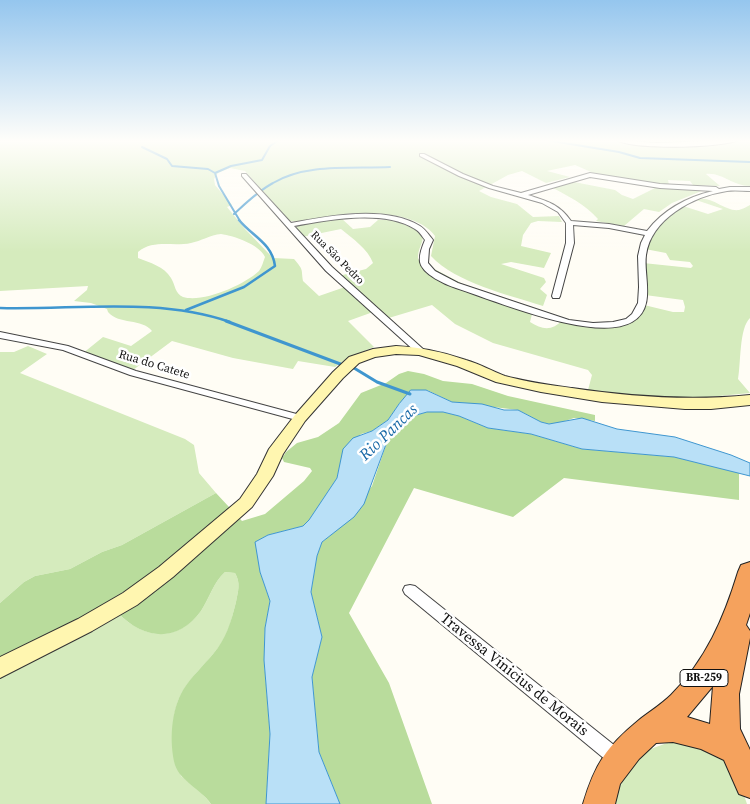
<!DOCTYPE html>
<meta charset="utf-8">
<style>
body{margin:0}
canvas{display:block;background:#fffdf5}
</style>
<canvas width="750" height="804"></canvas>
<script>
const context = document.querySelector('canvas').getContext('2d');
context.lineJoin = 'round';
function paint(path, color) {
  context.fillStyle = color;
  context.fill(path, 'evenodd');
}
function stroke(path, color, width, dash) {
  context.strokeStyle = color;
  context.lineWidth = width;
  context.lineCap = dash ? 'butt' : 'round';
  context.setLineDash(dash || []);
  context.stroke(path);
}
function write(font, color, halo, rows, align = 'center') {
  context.font = font + ' "Source Serif 4",serif';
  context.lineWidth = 5;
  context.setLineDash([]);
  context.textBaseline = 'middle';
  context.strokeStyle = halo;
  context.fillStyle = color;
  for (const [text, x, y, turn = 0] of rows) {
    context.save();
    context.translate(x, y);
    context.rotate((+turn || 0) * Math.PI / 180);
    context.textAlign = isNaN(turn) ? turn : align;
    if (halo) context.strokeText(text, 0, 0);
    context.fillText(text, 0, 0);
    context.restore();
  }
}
paint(new Path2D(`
 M0,140H750V186C732,186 722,172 706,174L720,186L693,185L690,181L668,180L669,185L598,175L575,165L547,171L570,177L546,183L522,171L508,175L479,191L491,197L517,204L533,217L559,216L562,222L538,221L531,223L523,235L521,246L551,253L544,268L511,262L501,264L544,278L546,282L540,289L547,295L543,306C509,295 456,283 431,256L435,236C417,211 363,211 336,215C321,217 305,222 289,221L245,171L230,168L218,173L214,179L215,185L232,205L227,207L245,229L273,258L294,259C304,271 301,268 303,281L319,296L345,287L335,277L366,269L373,263C368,249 352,238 341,229L302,237L296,229L297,226L340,217L353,229L370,227L378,220H394L423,233C424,243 417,249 418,259L423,263L474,290L533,310L530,322C542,330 553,331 562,320C589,326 626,329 644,305L673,312H684L685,307L683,300L645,295L643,263L691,268L693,266L690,262L670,260L666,253L645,249C653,229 665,216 683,206L708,214L723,209L696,200C711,194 724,212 739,210C743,209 746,207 750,205V318C739,328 741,364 738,379L750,393L688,399L646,397L588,390L592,375L588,370L493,343L455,324L432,305L382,320L373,312L348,321L374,347L350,357L335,367L298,361L293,369L233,358L172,341L133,370L82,354L103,337L131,346L152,331C142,318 119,325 108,312L107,309L91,303L74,301L87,290L88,286L0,291ZM221,234C234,236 259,244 265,257C263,262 262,267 259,271C244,285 203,303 183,297C175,294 175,284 171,278C164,266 150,263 138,258V252C154,239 172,247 191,243C201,241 210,235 221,234Z
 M569,181L615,190L622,195L633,199L657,187L704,190L672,203L659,212L644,209L624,226L596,221L598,219C585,204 568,196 551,187Z
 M28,346L47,354L20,373L185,439L194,445L199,473L216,493L122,545L102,552L70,569L35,576L24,582L0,603V352H14Z
 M225,572L235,573C241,583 238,591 236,602C232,617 229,633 220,645C206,665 184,681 177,704C169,729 176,752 181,776L200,791L211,804H0V658L118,613C144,640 178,642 201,611C210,597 213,583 225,572Z
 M678,739L708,741L734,766L747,804H615L619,788L637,754Z`), '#d5ebbd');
paint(new Path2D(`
 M408,371L424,374L443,381L472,384L508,396L595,415V421L574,418L559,423L549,424L541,422L518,410L452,402L427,390H411L399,404L388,420L372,431L361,434L343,454L337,478L309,520L303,526L268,535L256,542L260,572L270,601L265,628L264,660L270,734L266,804H211C201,789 181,782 175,765C169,743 171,710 183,690C191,677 203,666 213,654C226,639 231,622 236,602C238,591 241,583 235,573L225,572C213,583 210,597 201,611C178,643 144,640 118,613L0,658V603L24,582L35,576L70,569L102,552L122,545L216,493L242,521L265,514L304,481L312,471L310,468L284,462L282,458L286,452L297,443L318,437L339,423L361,393L386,383L399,374Z
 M427,412H443L459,416L488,428L531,434L582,449L674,457L739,473V500L564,478L513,517L414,488L349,613L389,683L432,804H340L319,752L312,677L322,637L311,592L317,556L322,542L331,535L372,486L388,439L413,416Z`), '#b9dc9c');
const water = new Path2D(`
 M411,390H426L452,402L482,404L504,410H518L541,422L549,424L582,418L617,429L675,437L731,455L750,463V476L674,457L582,449L531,434L488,428L459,416L443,412H427L413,416L388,439L364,504L354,517L322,542L317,556L311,592L322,637L312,677L319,752L340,804H266L270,734L264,660L265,628L270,601L260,572L255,542L268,535L303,526L309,520L337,478L343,449L353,438L372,431L388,420L399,404Z`);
paint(water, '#b9e0f7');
stroke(water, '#3f96cf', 1);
stroke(new Path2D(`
 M546,140L619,152L640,158L750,162
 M142,147L167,159L172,166L208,169L215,173L219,186L240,221
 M215,173L231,166L262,160L270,146L279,140
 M234,214C246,203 258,191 273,183C307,163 352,169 390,167`), '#3f96cf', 2);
stroke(new Path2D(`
 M0,308C76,310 157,297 230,322
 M186,310L244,287L275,266C272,243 252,236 239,220`), '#3f96cf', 2.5);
stroke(new Path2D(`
 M226,321L343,365
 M354,368L377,382L410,394`), '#3f96cf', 3);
const street = new Path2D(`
 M617,140L656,143L738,140C722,148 632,150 617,140Z
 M420,154H424L463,174L493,186L521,193L590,173L660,184L716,187L719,189L730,187H750V191C742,191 735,190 727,191C693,196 651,219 646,255C643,276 657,308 632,322C595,343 496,301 456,288C446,285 422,274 420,262C419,255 422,247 425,240C422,236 419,231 415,229C383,209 329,220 294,226L332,267L423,349L425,351L420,354L417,353L326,271L242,176V174H246L291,223C329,216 385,205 420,226C425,229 429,235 433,240L429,249L428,263L435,271L458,283L569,320L593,323L613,322L626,319L632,314L638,303L639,287L638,256L641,243L645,235L609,228L573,225L574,243L560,296L559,298H553L552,296L566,243V223L558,212L542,203L489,188L459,176L420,156ZM590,177L660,188L713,191C687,197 663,210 647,231L609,224L571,221C559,204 547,201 528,195Z
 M0,332L68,346L136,371L304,416L305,418L300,421L130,375L63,350L0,338Z
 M410,585L415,586L624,753L626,759L624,765L618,767L612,765L405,594L403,590L405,586Z`);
const secondary = new Path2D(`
 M396,346C420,347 443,352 466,360C480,364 492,371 505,376C527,382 550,385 572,388C632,397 690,401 750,395V405L711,409H685L602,402L541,392L496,382L457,366L419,355L396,354L375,357L359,363L343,378L305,421L283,454L273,476L252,507L173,577L137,605L92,631L0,678V657L78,619L123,593L159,567L240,499L257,474L269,449L295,415L333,372L349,357L373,349Z`);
const highway = new Path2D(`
 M750,562V613L746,625L750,631V638L739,694L740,729L750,750V798L739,794L724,760L701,749L673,742L656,743L639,759L620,784L615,804H583C595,764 606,747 639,720C649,712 662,704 671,695C706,660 724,618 738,572L741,565ZM713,686L710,724L687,717Z`);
stroke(street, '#444', 2);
stroke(secondary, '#333', 2);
stroke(highway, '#222', 2);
paint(street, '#fff');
paint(secondary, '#fff6b0');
paint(highway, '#f5a25d');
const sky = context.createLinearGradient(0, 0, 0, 252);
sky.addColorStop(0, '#95c6ee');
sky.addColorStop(0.56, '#fffefa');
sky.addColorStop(1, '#fffefa00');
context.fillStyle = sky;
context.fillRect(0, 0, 750, 252);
write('11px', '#111', '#fff', [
 ["Rua São Pedro",337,258,45]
]);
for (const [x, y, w] of [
 [704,678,48]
]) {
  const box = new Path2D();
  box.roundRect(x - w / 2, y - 8.5, w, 17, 4);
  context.fillStyle = '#fff';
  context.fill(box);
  stroke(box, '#111', 1);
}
write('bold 11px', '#111', null, [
 ["BR-259",704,678]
]);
write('12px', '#111', '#fff', [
 ["Rua do Catete",154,365,17]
]);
write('15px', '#111', '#fff', [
 ["Travessa Vinicius de Morais",514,675,39]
]);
write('italic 16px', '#1768a6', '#fff', [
 ["Rio Pancas",389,433,-44]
]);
</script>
